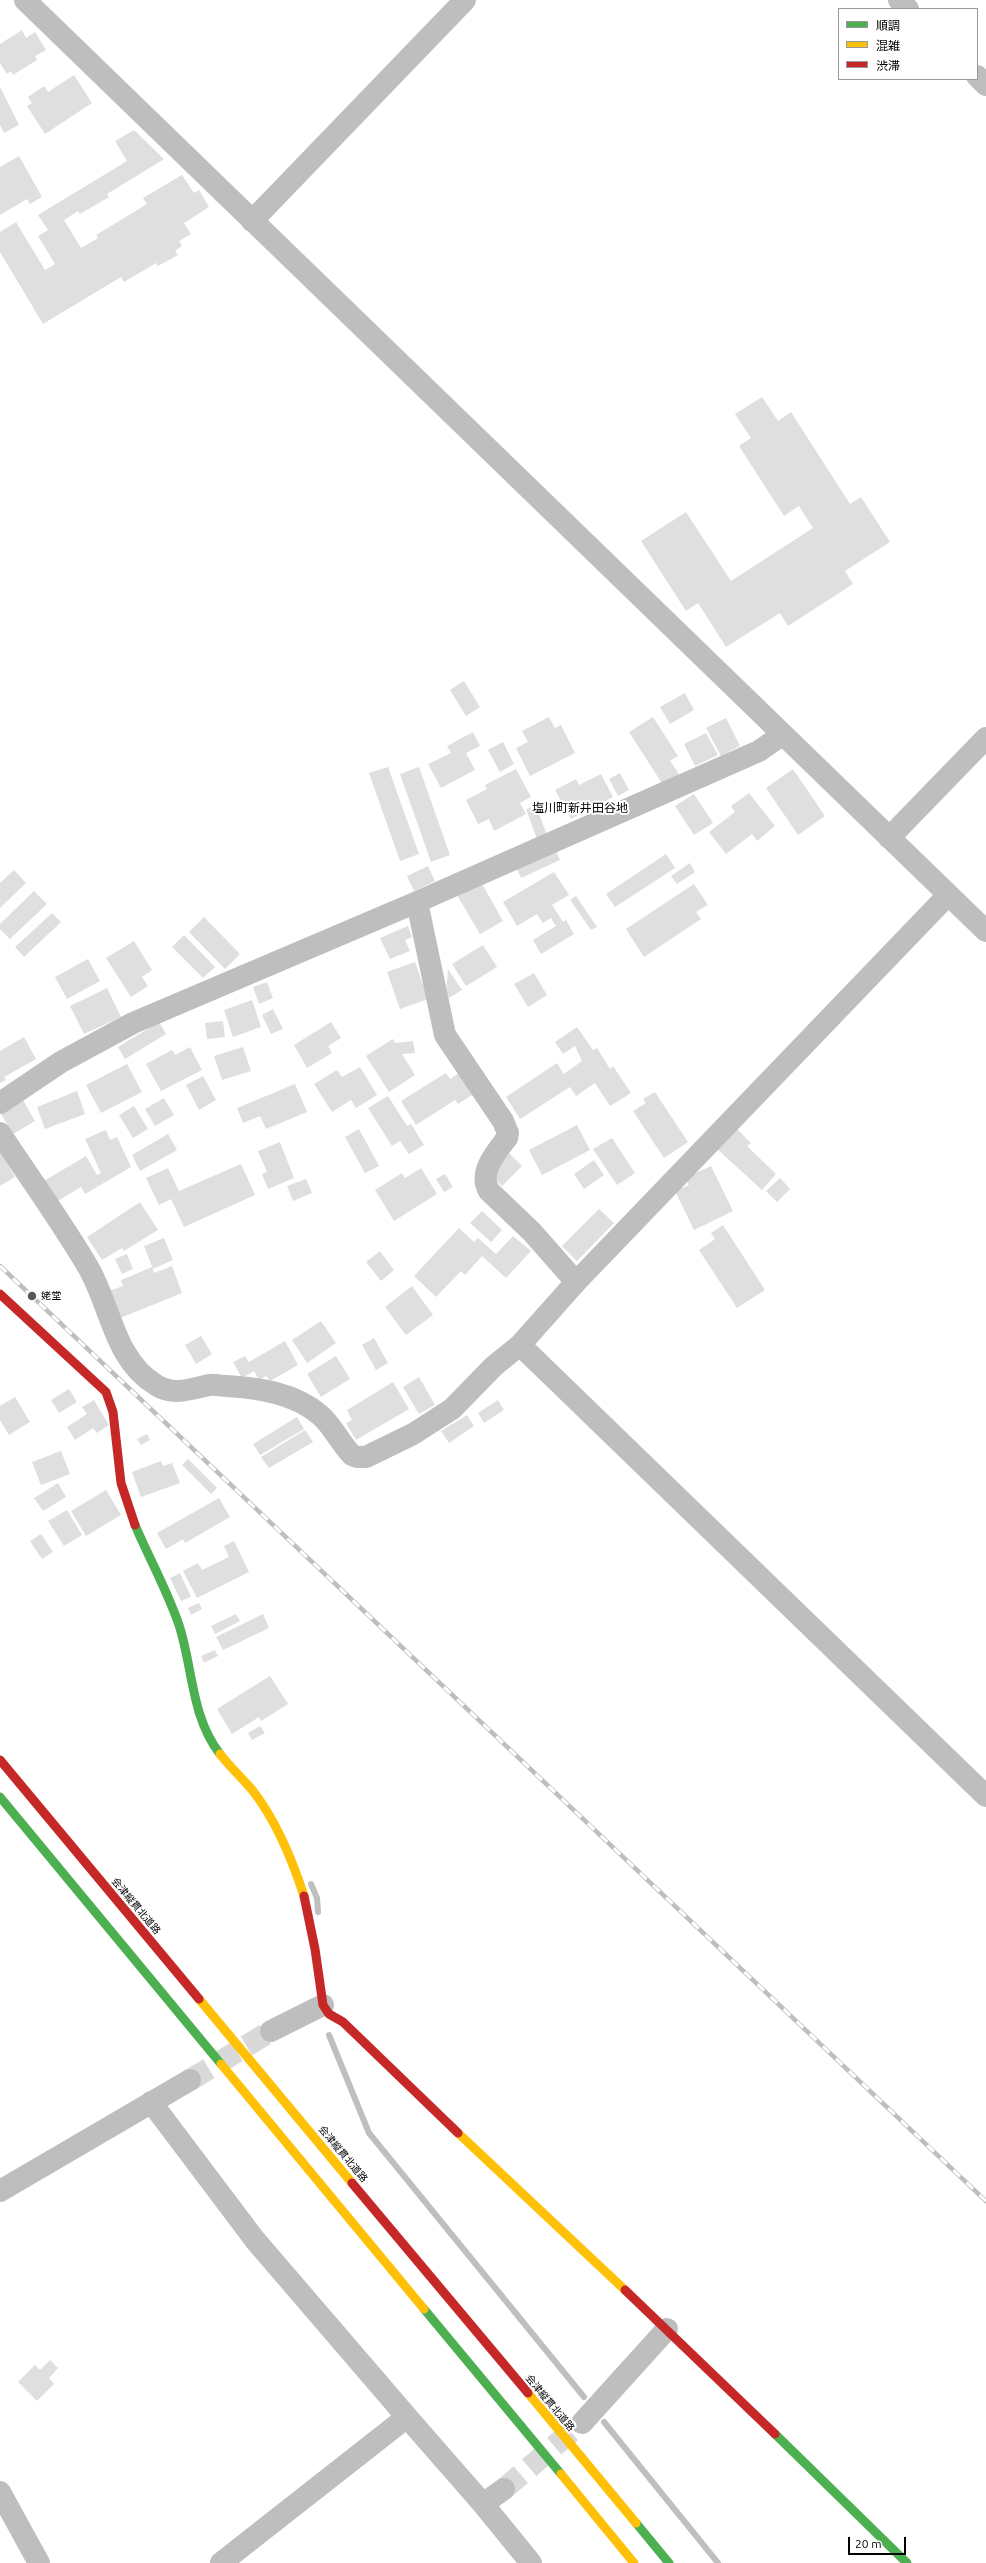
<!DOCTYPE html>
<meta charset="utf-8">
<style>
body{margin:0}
#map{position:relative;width:986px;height:2563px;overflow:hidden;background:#fff;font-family:Ubuntu,"Noto Sans JP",sans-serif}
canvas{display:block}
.legend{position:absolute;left:838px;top:8px;width:140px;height:72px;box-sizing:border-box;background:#fff;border:1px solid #999;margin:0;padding:5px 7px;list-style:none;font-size:12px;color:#000}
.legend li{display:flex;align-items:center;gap:8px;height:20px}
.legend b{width:20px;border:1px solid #999}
.scale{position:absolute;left:848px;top:2537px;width:58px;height:18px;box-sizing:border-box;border:2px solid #000;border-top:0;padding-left:5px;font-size:12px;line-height:14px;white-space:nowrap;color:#000;-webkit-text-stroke:3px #fff;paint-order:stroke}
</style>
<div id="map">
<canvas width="986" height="2563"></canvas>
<ul class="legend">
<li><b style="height:5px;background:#4caf50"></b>順調</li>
<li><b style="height:5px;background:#ffc107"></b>混雑</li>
<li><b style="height:5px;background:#c62828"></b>渋滞</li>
</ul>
<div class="scale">20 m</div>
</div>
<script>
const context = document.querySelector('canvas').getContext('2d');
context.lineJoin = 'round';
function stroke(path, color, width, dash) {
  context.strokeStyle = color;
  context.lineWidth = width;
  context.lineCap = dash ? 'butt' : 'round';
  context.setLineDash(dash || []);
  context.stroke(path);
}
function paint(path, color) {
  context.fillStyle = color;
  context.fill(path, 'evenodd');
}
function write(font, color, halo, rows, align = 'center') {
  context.font = font + ' Ubuntu,"Noto Sans JP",sans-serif';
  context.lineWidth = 4;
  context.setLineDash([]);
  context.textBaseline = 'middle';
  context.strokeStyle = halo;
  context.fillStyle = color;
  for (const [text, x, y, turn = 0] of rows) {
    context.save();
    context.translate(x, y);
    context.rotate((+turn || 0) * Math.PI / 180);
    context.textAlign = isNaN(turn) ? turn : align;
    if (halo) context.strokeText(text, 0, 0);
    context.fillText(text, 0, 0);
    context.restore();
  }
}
stroke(new Path2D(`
 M311,1884L317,1898L318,1912
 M329,2035L369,2133L584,2397
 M604,2422L718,2563`), '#bfbfbf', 6);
paint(new Path2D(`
 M22,30L26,38L35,32L46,50L35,56L37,60L13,75L11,71L7,74L0,63V44Z
 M74,75L92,103L45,134L27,106L32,103L28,97L44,86L48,92Z
 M0,87L19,125L4,133L0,125Z
 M134,130L164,159L107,194L109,197L80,214L78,211L64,220L81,248L98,238L96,235L147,204L143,198L182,175L194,193L199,190L209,207L184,223L191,234L179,241L182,246L175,251L178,255L158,266L156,263L124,282L121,277L43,324L0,252V232L16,222L45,270L55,264L38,236L48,230L38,215L127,161L115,141Z
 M19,156L42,197L30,204L27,199L0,215V167Z
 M762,397L778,421L791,412L850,504L861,497L890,542L845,571L853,584L788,626L780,613L726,647L698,603L686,611L641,541L686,512L731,581L813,528L799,506L784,516L739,446L751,438L735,414Z
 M464,681L480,707L466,716L450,690Z
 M685,693L694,710L670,724L660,707Z
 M549,717L555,728L561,725L575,753L530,776L516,748L528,742L522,731Z
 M653,717L678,756L670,761L679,774L663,785L629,732Z
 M726,718L740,746L721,756L706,728Z
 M473,732L480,746L466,753L475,770L441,788L428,764L451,753L447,746Z
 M706,733L718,755L695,766L684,744Z
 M503,742L514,764L500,772L488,750Z
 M388,767L419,854L400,861L369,773Z
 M419,767L450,855L431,862L400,774Z
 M516,769L531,797L520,803L526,814L494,831L489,819L478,824L466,800L487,789L485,785Z
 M793,769L825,816L798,835L766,788Z
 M620,773L629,790L618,796L609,779Z
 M601,774L613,797L571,819L555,790L576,779L579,785Z
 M749,793L775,826L757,841L752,834L726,854L709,832L735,812L731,806Z
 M694,794L713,823L694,835L675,806Z
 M536,806L547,835L537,839L526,809Z
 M556,851L560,860L521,878L517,869Z
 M666,854L675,868L615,907L606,894Z
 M690,863L695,872L677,884L671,876Z
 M428,866L435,881L414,891L407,876Z
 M14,870L26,883L0,908V883Z
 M554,872L569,895L552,905L563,922L566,920L574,934L541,954L533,940L556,926L551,918L543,923L537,914L517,926L503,902Z
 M481,882L503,921L480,934L457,895Z
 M694,884L708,905L696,912L701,919L644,957L626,929Z
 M34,891L47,904L10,939L0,929V924Z
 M576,896L597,927L591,930L570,900Z
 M52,913L61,922L24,957L15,947Z
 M204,917L240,954L225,969L189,932Z
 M408,926L412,937L405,940L410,951L390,959L380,938Z
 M184,935L215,967L203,978L172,947Z
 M134,941L152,970L142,977L148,986L131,997L106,958Z
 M483,945L497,967L466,986L452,964Z
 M88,959L100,981L67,999L55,977Z
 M415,962L428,999L400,1009L387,972Z
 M448,969L462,990L449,998L446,993Z
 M534,973L547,995L528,1007L514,984Z
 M267,982L273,998L259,1004L253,987Z
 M107,988L121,1017L84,1034L70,1006Z
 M252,1000L261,1027L233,1037L224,1010Z
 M273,1009L283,1029L271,1034L262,1015Z
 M223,1021L225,1037L207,1039L205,1023Z
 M159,1022L166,1034L125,1059L118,1047Z
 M331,1022L341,1038L328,1046L332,1053L307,1068L294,1045Z
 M577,1027L593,1050L597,1048L610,1069L613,1066L631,1093L610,1106L595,1083L576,1096L570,1087L520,1119L506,1097L557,1063L564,1074L582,1061L575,1046L563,1054L555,1042Z
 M24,1037L36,1059L4,1077L6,1080L0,1083V1051Z
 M393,1039L395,1043L413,1041L415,1053L402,1054L415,1075L389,1092L366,1056Z
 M190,1047L202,1070L161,1091L146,1064L172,1050L175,1055Z
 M243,1047L251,1071L222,1080L214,1056Z
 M127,1064L142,1092L101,1113L86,1085Z
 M360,1067L377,1095L356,1108L351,1100L332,1112L314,1084L337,1070L342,1077Z
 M462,1071L475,1093L458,1104L455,1100L416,1125L401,1101L446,1073L450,1079Z
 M203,1076L216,1100L199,1110L186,1085Z
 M295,1084L307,1112L266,1129L260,1116L243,1123L237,1108Z
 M77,1091L85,1114L45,1129L37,1107Z
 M655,1092L688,1142L664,1158L633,1111L646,1103L643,1099Z
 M388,1096L407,1126L411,1124L424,1145L409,1154L400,1141L392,1146L368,1108Z
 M164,1098L174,1115L155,1126L145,1109Z
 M23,1100L35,1121L13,1134L1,1114Z
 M134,1106L148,1129L133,1138L119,1115Z
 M577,1125L590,1150L542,1175L529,1150Z
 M736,1128L751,1143L747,1146L776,1174L762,1190L715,1147Z
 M359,1129L379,1166L365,1173L345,1137Z
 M106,1130L110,1140L117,1137L131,1167L85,1194L81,1187L56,1202L44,1181L86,1156L97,1175L101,1173L85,1139Z
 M168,1134L177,1150L140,1171L132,1155Z
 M612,1138L635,1173L617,1185L593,1149Z
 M280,1142L294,1178L268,1189L262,1174L267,1172L258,1151Z
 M0,1151L15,1177L0,1186Z
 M509,1153L522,1166L502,1186L489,1174Z
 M594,1160L604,1175L584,1189L574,1174Z
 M241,1164L255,1195L184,1227L171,1199L159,1205L146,1178L168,1168L179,1191Z
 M711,1166L733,1211L694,1230L675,1191L689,1185L685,1178Z
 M421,1168L437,1194L394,1221L375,1190L402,1173L405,1178Z
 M445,1174L453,1187L444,1192L436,1179Z
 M780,1178L790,1189L777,1202L766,1191Z
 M306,1179L312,1193L293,1201L287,1186Z
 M140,1202L158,1230L124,1251L122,1248L102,1260L87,1237Z
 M599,1209L614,1223L577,1261L562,1246Z
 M482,1211L502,1230L491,1242L470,1223Z
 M723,1225L765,1290L737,1308L699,1250L715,1239L711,1233Z
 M459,1228L474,1242L478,1238L496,1254L513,1236L531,1251L506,1278L482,1256L465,1275L461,1271L436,1297L414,1276Z
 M164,1238L173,1260L153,1269L144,1246Z
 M380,1251L394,1270L381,1281L366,1262Z
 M127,1254L133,1269L122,1274L115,1259Z
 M172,1266L182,1293L120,1318L109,1291L123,1286L121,1280L152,1267L154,1273Z
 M412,1286L433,1315L406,1335L385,1307Z
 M321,1321L336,1343L307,1363L292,1340Z
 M201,1336L212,1354L196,1364L185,1345Z
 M374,1338L388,1363L376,1370L362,1345Z
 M285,1341L298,1365L270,1381L266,1376L259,1380L254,1371L242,1378L233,1362L245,1356L249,1362Z
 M336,1356L350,1379L321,1397L307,1374Z
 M419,1377L435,1405L419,1414L403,1387Z
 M393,1382L409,1409L356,1440L346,1423L352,1420L347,1410Z
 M69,1389L77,1402L59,1413L51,1400Z
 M15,1397L30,1422L9,1435L0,1420V1406Z
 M94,1400L109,1425L97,1433L93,1428L75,1440L67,1427L87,1414L82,1407Z
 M498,1400L504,1410L484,1423L478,1413Z
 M467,1415L474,1426L449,1443L441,1431Z
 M297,1417L304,1429L260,1455L253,1444Z
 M305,1430L313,1442L269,1468L261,1457Z
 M147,1434L150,1440L141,1445L137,1439Z
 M61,1451L70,1474L41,1485L32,1462Z
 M188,1459L217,1488L211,1494L182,1465Z
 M161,1461L163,1466L172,1463L180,1483L141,1497L132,1472Z
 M58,1483L66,1497L43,1511L34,1498Z
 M106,1490L121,1515L86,1536L71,1511Z
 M219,1498L230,1517L185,1543L183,1539L166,1549L157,1533Z
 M67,1510L82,1535L64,1546L48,1521Z
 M41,1534L53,1552L42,1559L30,1541Z
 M234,1541L249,1572L197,1598L183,1571L198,1563L202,1570L229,1557L224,1546Z
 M180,1573L191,1597L181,1601L170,1578Z
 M199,1603L202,1609L191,1615L188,1608Z
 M236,1614L240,1621L215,1634L211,1626Z
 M263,1614L269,1628L223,1650L216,1637Z
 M215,1650L218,1656L204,1663L201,1656Z
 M270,1676L288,1704L261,1721L259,1717L232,1734L217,1709Z
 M260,1726L265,1733L252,1740L248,1733Z
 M50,2360L58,2368L49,2378L54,2384L37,2401L18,2382L35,2365L40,2370Z`), '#dfdfdf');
stroke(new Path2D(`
 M190,2080L271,2031
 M504,2489L579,2425`), '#d9d9d9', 22, [22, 11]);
stroke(new Path2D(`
 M25,0L986,931
 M899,0L908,9
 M977,76L986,85
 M252,221L465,0
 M889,838L986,738
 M948,895L576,1282L520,1345L986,1796
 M417,902L445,1035L503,1121L508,1133L507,1138C496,1152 478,1173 489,1191L532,1232L576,1282
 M0,1103L61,1062L133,1023L417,902L759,751L782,735
 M0,1133C29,1177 61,1221 88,1267C111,1306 114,1360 156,1385C173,1396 191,1389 209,1385C215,1384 221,1386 227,1386C258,1388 295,1393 320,1415C333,1426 340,1443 352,1455L357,1457H366L413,1434L452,1409L494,1366L520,1345
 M271,2031L323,2005
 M151,2102L255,2240L407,2417
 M0,2191L190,2080
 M582,2423L667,2329
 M0,2492L39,2563
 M483,2504L531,2563
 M221,2563L407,2417L483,2504L504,2489`), '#bebebe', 22);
stroke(new Path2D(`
 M135,1525C149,1558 167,1590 179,1625C193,1668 191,1717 220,1754
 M0,1797L221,2064
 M424,2309L561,2474
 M775,2434L907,2563
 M636,2523L669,2563`), '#4caf50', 9);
stroke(new Path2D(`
 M220,1754C230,1767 242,1778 253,1791C277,1822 292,1859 304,1896
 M199,1999L352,2183
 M221,2064L424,2309
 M458,2133L625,2290
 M528,2393L636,2523
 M561,2474L634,2563`), '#ffc107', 9);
stroke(new Path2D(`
 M0,1294L106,1392L113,1412L121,1483L135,1525
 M0,1760L199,1999
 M304,1896L315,1949L323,2005L329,2014L343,2022L458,2133
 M352,2183L528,2393
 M625,2290L775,2434`), '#c62828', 9);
const rail = new Path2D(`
 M0,1266L986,2201`);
stroke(rail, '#bebebe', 4.5);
stroke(rail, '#fff', 3, [9]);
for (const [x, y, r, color] of [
 [32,1296,5,"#595959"]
]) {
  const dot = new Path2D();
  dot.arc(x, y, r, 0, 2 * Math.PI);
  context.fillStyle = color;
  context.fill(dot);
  stroke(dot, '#fff', 1.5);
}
write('10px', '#000', '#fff', [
 ["姥堂",41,1296]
], 'left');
write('10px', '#000', '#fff', [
 ["会津縦貫北道路",136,1906,50],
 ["会津縦貫北道路",343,2154,50],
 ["会津縦貫北道路",550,2403,50]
]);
write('12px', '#000', '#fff', [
 ["塩川町新井田谷地",580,808]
]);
</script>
